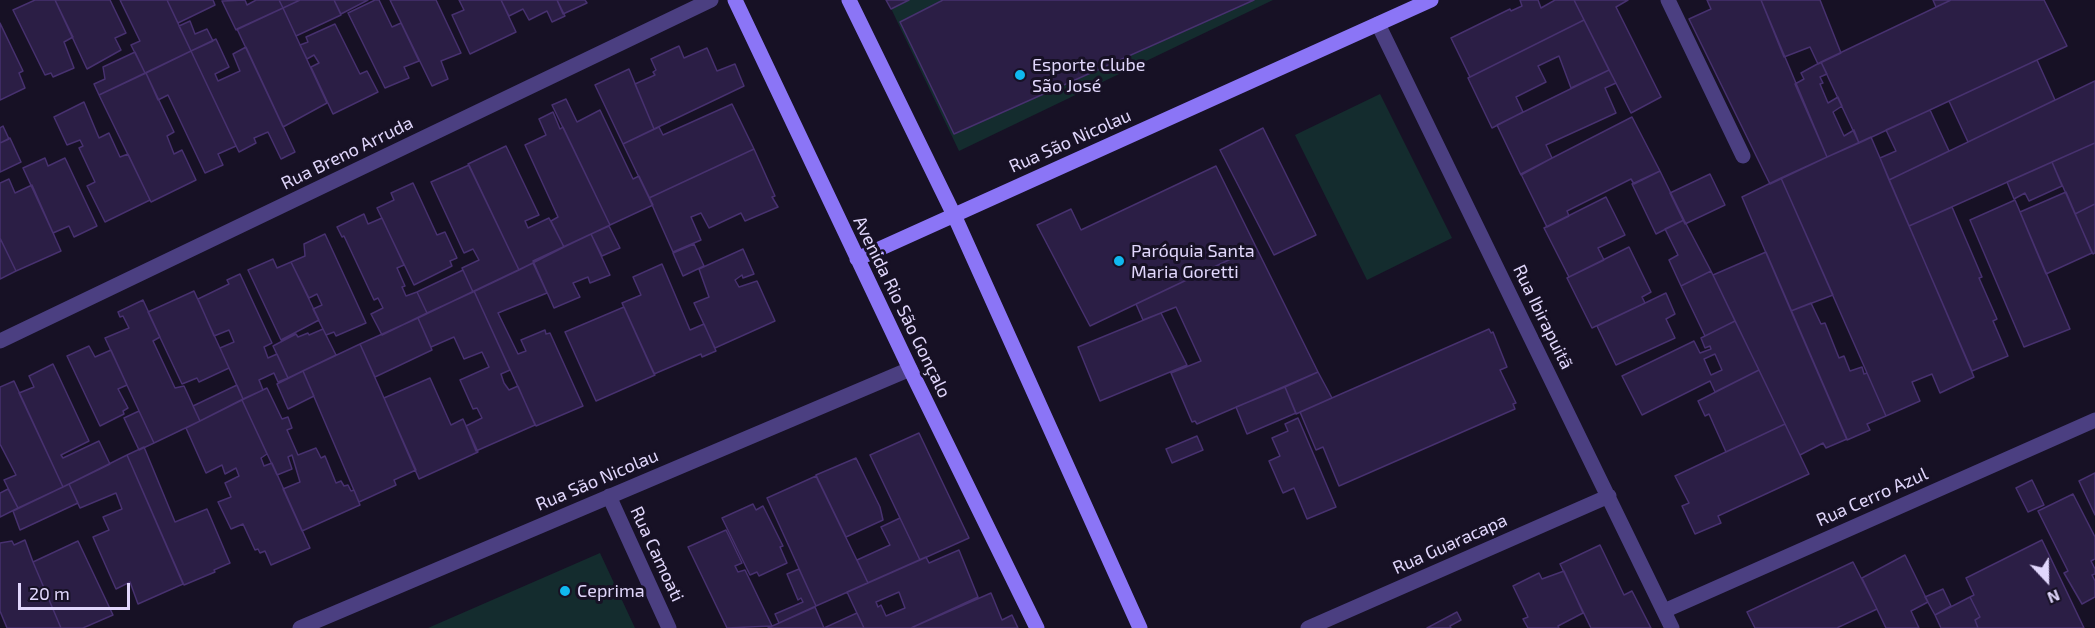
<!DOCTYPE html>
<meta charset="utf-8">
<style>
body{margin:0}
#map{position:relative;width:2095px;height:628px;overflow:hidden;background:#171125;font-family:"Exo 2",sans-serif}
canvas{display:block}
.north{position:absolute;left:2017px;top:550px;width:60px;height:60px;-webkit-text-stroke:4px #171125;paint-order:stroke;rotate:158deg;font-size:16px;font-weight:700;line-height:24px;text-align:center;color:#e1d7fc}
.north::after{content:'';display:block;margin:auto;width:21px;height:27px;background:#e1d7fc;clip-path:polygon(50% 0,100% 100%,50% 72%,0 100%)}
.scale{position:absolute;left:18px;top:583px;width:112px;height:27px;box-sizing:border-box;border:3px solid #e1d7fc;border-top:0;padding-left:8px;font-size:18px;line-height:21px;white-space:nowrap;color:#e1d7fc;-webkit-text-stroke:4px #171125;paint-order:stroke}
</style>
<div id="map">
<canvas width="2095" height="628"></canvas>
<div class="north">N</div>
<div class="scale">20 m</div>
</div>
<script>
const context = document.querySelector('canvas').getContext('2d');
context.lineJoin = 'round';
function paint(path, color) {
  context.fillStyle = color;
  context.fill(path, 'evenodd');
}
function stroke(path, color, width, dash) {
  context.strokeStyle = color;
  context.lineWidth = width;
  context.lineCap = dash ? 'butt' : 'round';
  context.setLineDash(dash || []);
  context.stroke(path);
}
function write(font, color, halo, rows, align = 'center') {
  context.font = font + ' "Exo 2",sans-serif';
  context.lineWidth = 6;
  context.setLineDash([]);
  context.textBaseline = 'middle';
  context.strokeStyle = halo;
  context.fillStyle = color;
  for (const [text, x, y, turn = 0] of rows) {
    context.save();
    context.translate(x, y);
    context.rotate((+turn || 0) * Math.PI / 180);
    context.textAlign = isNaN(turn) ? turn : align;
    if (halo) context.strokeText(text, 0, 0);
    context.fillText(text, 0, 0);
    context.restore();
  }
}
paint(new Path2D(`
 M887,0H1273L959,151Z
 M1380,94L1452,238L1367,280L1295,135Z
 M600,553L635,628H428Z`), '#142c2e');
const building = new Path2D(`
 M35,0H55L73,37L64,42L74,68L53,77L51,73L45,75L13,10Z
 M55,0H110L126,33L115,38L121,50L87,69Z
 M120,0H167L191,51L145,73L131,45L140,41Z
 M167,0H213L215,5L178,23Z
 M245,0L247,5L256,0H279L283,8L236,30L222,1Z
 M279,0H300L283,8Z
 M300,0H334L341,15L296,36L283,8Z
 M334,0H368L341,14Z
 M375,0H379L392,27L401,23L419,61L404,67L409,78L385,88L348,13Z
 M390,0H436L461,53L441,61L448,79L432,86Z
 M459,0H501L516,32L470,54L452,15L464,10Z
 M501,0H557L565,16L552,22L547,11L529,20L523,9L509,16Z
 M557,0H585L587,3L563,14Z
 M886,0H909L891,9Z
 M943,0H1254L954,134L900,22Z
 M1520,0H1538L1541,8L1555,0H1574L1584,20L1470,77L1451,38L1510,9L1511,11L1522,6Z
 M1574,0H1628L1616,7L1661,97L1631,113Z
 M1707,0H1761L1827,157L1770,184L1689,19L1711,9Z
 M1761,0H1820L1841,53L1818,64L1810,47L1784,57Z
 M1933,0H1951L1936,7Z
 M1951,0H2044L2067,46L1859,143L1821,62Z
 M283,8L327,103L283,127L237,29Z
 M1584,20L1609,70L1571,88L1559,56L1538,66L1546,82L1516,97L1523,112L1492,128L1468,78Z
 M190,21L195,34L207,29L213,41L191,51L179,26Z
 M0,23L23,71L19,73L25,88L0,100Z
 M335,24L360,74L367,71L378,92L333,114L311,67L319,63L314,55L307,59L300,45L308,42L306,37Z
 M216,39L229,67L215,74L218,81L240,71L233,54L246,47L295,152L281,159L268,132L254,138L256,143L239,152L191,51Z
 M679,46L684,58L707,48L717,71L735,64L744,86L654,129L635,84L655,75L653,72L656,70L651,59Z
 M191,51L236,146L218,154L223,165L205,173L168,95L158,100L146,73Z
 M135,52L145,73L99,95L94,84L105,79L103,67Z
 M2037,60L2055,100L1968,142L1949,101Z
 M1821,62L1827,74L1820,77L1823,83L1820,84L1828,103L1838,97L1842,106L1833,112L1844,136L1854,130L1859,143L1827,157L1795,84L1804,79L1801,73Z
 M629,69L654,129L623,144L595,85Z
 M1609,70L1616,83L1605,88L1616,113L1546,145L1552,158L1521,175L1497,125Z
 M146,73L174,132L167,136L174,154L182,150L196,180L151,202L99,95Z
 M2095,81V143L1909,226L1889,180Z
 M566,99L577,122L600,110L633,179L639,176L653,205L610,225L552,105Z
 M84,102L99,138L109,133L120,157L128,154L150,200L105,222L87,186L95,182L79,148L83,146L80,140L67,145L54,117Z
 M732,104L754,149L649,198L623,144L659,127L663,135Z
 M1930,110L1949,151L1889,180L1880,158L1896,151L1886,130Z
 M553,112L560,129L563,127L610,225L564,247L551,221L558,217L525,145L546,135L539,119Z
 M1632,117L1660,171L1634,184L1631,179L1567,211L1569,216L1547,227L1521,174Z
 M3,126L9,139L0,143V128Z
 M1263,128L1316,235L1274,255L1220,150Z
 M1871,137L1974,377L1940,393L1932,374L1912,382L1920,401L1886,416L1781,178Z
 M10,138L21,162L0,172V143Z
 M2095,143V204L2075,214L2052,162Z
 M506,146L539,215L525,221L528,228L549,218L564,247L519,270L468,164Z
 M754,149L775,196L772,197L778,207L745,221L741,213L709,228L701,213L691,217L701,240L673,252L649,198Z
 M45,158L48,166L65,158L97,226L74,237L69,226L53,233L23,168Z
 M2052,162L2062,186L2029,201L2025,193L2014,199L2007,182Z
 M469,165L519,270L473,292L462,268L479,260L473,249L464,253L431,182Z
 M1216,166L1256,247L1090,326L1037,225L1071,209L1081,230Z
 M1660,171L1684,220L1656,234L1632,184Z
 M1710,174L1725,205L1685,224L1670,193Z
 M1781,178L1833,295L1791,311L1742,197Z
 M9,179L15,193L32,185L61,251L16,271L0,238V183Z
 M413,183L437,235L445,232L457,258L450,261L452,266L414,285L377,208L394,200L391,193Z
 M2066,192L2092,253L2046,274L2020,212Z
 M1606,197L1625,235L1598,248L1604,260L1569,277L1544,228Z
 M2015,200L2070,329L2024,347L1970,220Z
 M2095,204V253L2093,254L2075,214Z
 M1952,207L1982,277L1979,278L1997,319L1993,321L2008,356L1972,371L1909,226Z
 M364,214L368,224L382,218L404,265L397,268L405,286L402,287L406,296L417,292L427,313L382,335L371,314L383,308L378,298L374,300L344,236L342,237L337,227Z
 M1684,220L1711,271L1681,286L1669,260L1678,255L1665,229Z
 M609,226L620,248L602,256L591,234Z
 M325,234L366,323L336,336L334,332L326,335L313,309L322,305L317,294L309,298L291,262L305,256L304,244Z
 M591,234L610,275L590,283L588,277L573,283L580,297L554,308L533,261Z
 M0,238L16,271L0,279Z
 M694,244L704,266L683,276L673,253Z
 M1256,247L1318,372L1197,424L1195,421L1192,422L1171,373L1201,361L1176,307L1143,320L1136,304Z
 M1629,247L1651,292L1642,297L1645,303L1592,328L1567,278Z
 M743,249L754,274L743,278L742,275L735,280L739,287L757,281L775,321L715,348L694,303L709,297L699,269Z
 M1766,252L1847,439L1826,448L1823,443L1800,455L1713,275Z
 M273,259L277,268L291,262L319,320L281,340L248,270Z
 M533,263L547,293L498,313L518,354L526,351L521,340L545,330L546,334L550,333L583,406L536,426L474,291Z
 M662,264L690,330L704,324L716,351L702,357L701,354L654,374L622,303L641,295L633,277Z
 M463,270L473,292L427,313L417,292Z
 M1711,271L1735,321L1705,336L1681,286Z
 M240,274L272,343L264,347L268,358L277,354L288,378L278,382L274,373L259,380L263,390L243,399L220,348L234,342L229,330L214,336L198,299L229,284L227,280Z
 M194,291L229,368L199,382L197,378L182,384L148,312Z
 M474,291L510,370L501,374L504,383L509,390L518,386L535,425L476,451L466,426L482,418L477,408L473,409L460,380L489,367L482,352L464,359L454,337L431,347L418,318Z
 M1666,293L1675,314L1666,319L1675,338L1616,365L1597,326Z
 M143,300L160,337L153,341L175,388L184,386L200,421L154,443L105,338L129,328L123,316L120,317L118,312Z
 M1811,303L1821,324L1825,323L1839,358L1844,356L1850,371L1862,367L1864,374L1867,373L1886,416L1867,424L1870,430L1847,440L1791,311Z
 M624,307L655,375L596,401L565,332Z
 M1161,313L1187,365L1100,401L1078,347Z
 M418,318L432,350L375,377L360,344Z
 M1735,321L1759,370L1715,392L1710,381L1642,415L1622,376L1694,341L1700,353L1711,349L1710,346L1705,348L1701,338ZM1715,354L1722,370L1711,375L1704,359Z
 M323,329L336,355L288,378L273,346L296,334L298,337L308,333L309,335Z
 M1489,329L1491,333L1493,332L1507,367L1500,370L1516,403L1513,404L1515,409L1339,486L1323,447L1316,450L1300,412Z
 M360,344L416,470L394,480L396,485L359,502L303,371Z
 M89,346L95,357L111,350L127,385L118,389L128,408L123,411L124,414L100,426L67,356Z
 M53,364L89,441L61,455L63,458L99,441L110,464L63,487L19,393L34,387L29,376Z
 M1759,370L1785,424L1726,452L1709,414L1705,416L1698,401Z
 M303,371L314,396L288,409L277,384Z
 M1318,372L1332,398L1296,414L1285,387Z
 M430,378L451,425L463,419L478,452L419,479L384,398Z
 M14,381L63,487L18,508L4,480L16,475L0,444V387Z
 M237,385L243,399L200,421L193,406Z
 M1285,387L1296,413L1247,434L1236,407Z
 M267,388L282,419L288,417L292,428L287,430L298,455L316,448L321,458L325,456L336,483L341,481L344,486L348,485L351,491L354,490L360,505L302,531L283,489L300,482L292,455L288,457L292,469L277,475L242,400Z
 M242,400L267,454L261,458L264,466L272,463L310,548L271,565L265,551L260,553L258,549L255,550L243,524L231,529L218,502L231,497L225,483L239,476L236,468L225,474L222,465L206,473L186,428Z
 M139,411L154,443L139,450L124,418Z
 M1298,418L1336,507L1307,519L1294,488L1283,493L1269,461L1280,456L1272,438L1288,431L1285,424Z
 M1785,424L1809,474L1718,516L1721,523L1695,534L1682,506L1689,503L1675,476Z
 M919,433L969,538L920,560L870,455Z
 M1197,436L1203,450L1172,463L1166,449Z
 M144,447L175,522L207,509L230,563L214,570L215,572L184,585L127,455Z
 M127,455L183,584L138,604L130,582L116,589L93,537L109,530L103,517L122,509L116,493L80,508L69,484Z
 M856,458L880,507L883,520L846,537L816,475Z
 M2095,473V515L2079,481Z
 M816,476L868,583L816,606L767,498Z
 M2032,480L2044,505L2028,512L2016,488Z
 M69,484L78,503L20,530L13,511Z
 M8,489L18,508L0,517V493Z
 M2073,494L2095,537V559L2091,561L2095,569V574L2092,575L2095,581V597L2082,604L2064,573L2068,571L2038,511Z
 M753,504L756,510L763,506L783,546L780,547L787,563L759,576L757,572L750,575L722,518Z
 M900,518L920,560L868,583L857,560L890,545L881,527Z
 M726,530L742,563L735,566L738,572L745,570L772,626L727,628L688,547Z
 M25,540L33,562L61,628H7L0,611V543L12,541L14,545Z
 M2042,540L2084,628H1978L1975,620L1980,617L1970,597L1974,595L1966,578Z
 M78,541L113,615L83,628H61L33,562Z
 M1600,545L1624,595L1632,591L1651,628H1591L1560,564Z
 M959,550L978,597L911,628H864L847,592L926,557L929,563ZM899,592L905,608L886,616L881,605L878,607L876,602Z
 M1905,555L1928,602L1911,611L1919,628H1886L1862,578Z
 M1853,562L1877,609L1837,628H1755L1747,612Z
 M799,569L816,606L779,623L775,614L803,602L801,598L798,600L787,574Z
 M1564,571L1583,613L1558,626L1559,628H1528L1523,619L1528,617L1513,586L1539,573L1542,579Z
 M1943,589L1951,606L1935,615L1925,597Z
 M991,593L1002,620L1012,615L1018,628H911Z
 M1970,597L1980,617L1975,620L1978,628H1941L1935,615Z
 M815,607L824,628L857,613L864,628H768Z
 M1457,612L1461,620L1450,626L1451,628H1427Z`);
paint(building, '#2b1e45');
stroke(building, '#47316f', 1.5);
stroke(new Path2D(`
 M1668,0L1743,156`), '#4b3f81', 15);
stroke(new Path2D(`
 M1378,24L1672,628
 M0,341L711,0
 M609,496L669,628
 M1664,611L2095,420
 M300,628L910,369
 M1308,628L1609,496`), '#4b3f81', 15);
stroke(new Path2D(`
 M735,0L910,369L1037,628
 M849,0L954,215L1140,628
 M857,259L1431,0`), '#8b75f6', 15);
for (const [x, y, r, color] of [
 [1020,75,6,"#10b8ef"],
 [1119,261,6,"#10b8ef"],
 [565,591,6,"#10b8ef"]
]) {
  const dot = new Path2D();
  dot.arc(x, y, r, 0, 2 * Math.PI);
  context.fillStyle = color;
  context.fill(dot);
  stroke(dot, '#171125', 2);
}
write('18px', '#e1d7fc', '#171125', [
 ["Esporte Clube",1032,65],
 ["São José",1032,86],
 ["Paróquia Santa",1131,251],
 ["Maria Goretti",1131,272],
 ["Ceprima",577,591]
], 'left');
write('18px', '#e1d7fc', '#171125', [
 ["Rua São Nicolau",1070,141,-24],
 ["Rua Breno Arruda",347,153,-26],
 ["Avenida Rio São Gonçalo",902,307,64],
 ["Rua Ibirapuitã",1543,317,64],
 ["Rua São Nicolau",597,480,-23],
 ["Rua Cerro Azul",1872,497,-24],
 ["Rua Guaracapa",1450,544,-24],
 ["Rua Camoati",657,554,65]
]);
</script>
